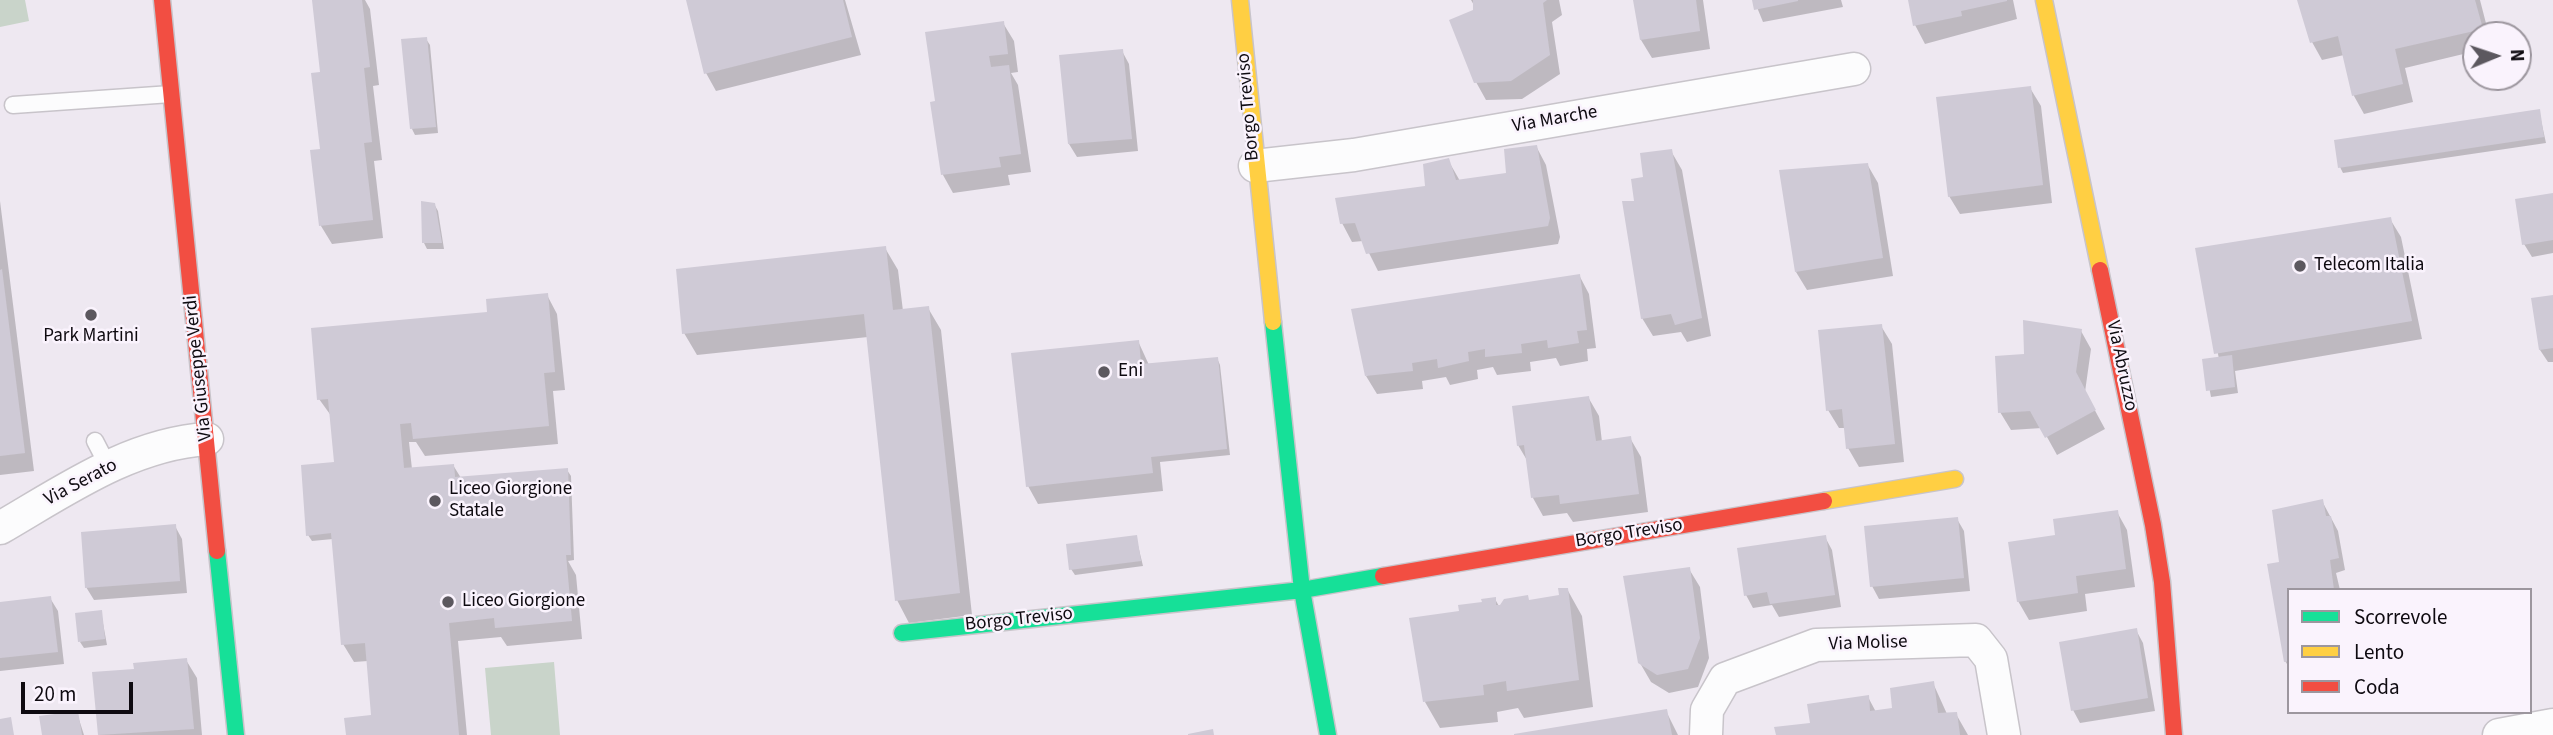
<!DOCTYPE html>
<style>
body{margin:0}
#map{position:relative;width:2553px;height:735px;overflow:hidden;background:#eee8f1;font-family:"Source Sans 3",sans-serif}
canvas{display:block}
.legend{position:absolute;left:2287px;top:588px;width:245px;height:126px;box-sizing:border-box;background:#faf3fd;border:2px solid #9c969e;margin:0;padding:9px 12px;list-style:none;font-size:21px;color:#0e0a10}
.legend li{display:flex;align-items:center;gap:14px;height:35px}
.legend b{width:35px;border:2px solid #9c969e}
.north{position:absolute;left:2462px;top:21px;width:70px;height:70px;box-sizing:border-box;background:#faf3fd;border:2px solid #9c969e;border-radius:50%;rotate:88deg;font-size:19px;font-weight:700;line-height:28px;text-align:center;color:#0e0a10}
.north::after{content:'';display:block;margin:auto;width:24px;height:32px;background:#5c585f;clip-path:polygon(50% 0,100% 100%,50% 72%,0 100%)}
.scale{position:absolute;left:21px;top:682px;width:112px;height:32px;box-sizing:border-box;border:4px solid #0e0a10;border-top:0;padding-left:9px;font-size:21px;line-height:24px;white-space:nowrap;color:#0e0a10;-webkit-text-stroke:5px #faf3fd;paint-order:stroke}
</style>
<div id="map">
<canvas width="2553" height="735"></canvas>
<ul class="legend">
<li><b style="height:9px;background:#16e098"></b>Scorrevole</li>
<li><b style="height:9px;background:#ffcf43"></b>Lento</li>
<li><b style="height:9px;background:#f24e42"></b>Coda</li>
</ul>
<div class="north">N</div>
<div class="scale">20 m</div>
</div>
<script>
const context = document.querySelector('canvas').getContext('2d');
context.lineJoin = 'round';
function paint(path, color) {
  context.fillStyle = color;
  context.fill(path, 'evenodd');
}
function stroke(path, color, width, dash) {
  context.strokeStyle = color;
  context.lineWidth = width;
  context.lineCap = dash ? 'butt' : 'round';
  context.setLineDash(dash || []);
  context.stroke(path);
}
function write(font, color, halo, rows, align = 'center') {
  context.font = font + ' "Source Sans 3",sans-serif';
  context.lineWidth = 5;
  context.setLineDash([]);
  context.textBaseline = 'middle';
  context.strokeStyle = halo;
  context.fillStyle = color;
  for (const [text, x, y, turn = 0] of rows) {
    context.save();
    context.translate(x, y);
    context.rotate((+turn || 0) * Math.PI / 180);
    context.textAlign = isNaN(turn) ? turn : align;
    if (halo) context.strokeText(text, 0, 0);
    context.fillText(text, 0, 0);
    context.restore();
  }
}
paint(new Path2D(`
 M0,0H25L29,21L0,27Z
 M554,662L560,735H491L485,668Z`), '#c9d4ca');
paint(new Path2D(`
 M314,0H365L370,9L379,85L373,86L382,160L374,161L383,238L332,244L321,226L322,74Z
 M687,0H845L861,55L716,91L706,73Z
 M1471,0H1559L1562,15L1552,22L1560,74L1522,99L1486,100L1476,82L1475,7Z
 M1635,0H1703L1710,49L1652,58L1641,40Z
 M1754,0H1841L1843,7L1763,22Z
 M1909,0H2013L2017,19L1925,44L1915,25Z
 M2299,0H2480L2489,35H2476V51L2405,68L2413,102L2364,114L2354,96L2344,55L2322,60L2312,42Z
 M1003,23L1014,41L1018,72L1011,73L1018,85L1031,172L1008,175L1010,185L953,193L943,175L932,104L937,103Z
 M426,39L430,45L438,133L415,135L412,129Z
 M1122,51L1129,64L1138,151L1077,157L1069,144Z
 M2030,88L2041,106L2052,203L1960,214L1949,196Z
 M2539,111L2546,143L2343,173L2340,167Z
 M1536,146L1546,165L1560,237L1558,244L1378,271L1363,241L1352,242L1342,223L1427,187L1448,160L1460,181L1508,174Z
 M1671,151L1682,170L1711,336L1687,342L1681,332L1653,336L1642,318L1636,203L1645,178Z
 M1867,164L1878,183L1893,276L1807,290L1796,272Z
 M2553,195V253L2532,257L2524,244Z
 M0,201L34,471L0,475Z
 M434,204L438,211L444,249H427L424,243Z
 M2390,219L2401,237L2422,339L2235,371L2238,393L2211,397L2204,361L2219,359L2197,250Z
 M885,248L898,270L903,311L928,308L941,330L972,615L909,623L897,600L868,337L697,355L684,333Z
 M1579,275L1589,294L1596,348L1587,349L1588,361L1560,366L1556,358L1530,362L1531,371L1497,375L1493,367L1477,370L1478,379L1450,385L1446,377L1422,381L1423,389L1377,394L1366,376Z
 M547,295L557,314L565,390L553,391L558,444L425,456L416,442H409L412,469L453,465L461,478L567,470L571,476L574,560L568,561L576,575L582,639L507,646L501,637L458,641L467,735H347L373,717L368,661L354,662L343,644L333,539L312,541L308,535L337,469L332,417L319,399L489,314Z
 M2553,297V362H2548L2540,350Z
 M1881,326L1892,344L1904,462L1859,467L1848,448L1846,428H1839L1828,410Z
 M2081,331L2091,349L2085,392L2105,429L2057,455L2042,428L2011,430L2000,412L2025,356Z
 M1138,341L1149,365L1217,358L1220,365L1230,455L1160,462L1163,491L1038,504L1028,486Z
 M1588,397L1599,416L1602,442L1630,438L1641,457L1648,512L1573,522L1567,513L1543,516L1533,498L1528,462L1518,445Z
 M2322,501L2338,531L2345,570L2336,573L2340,590H2289V667L2285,661L2281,564Z
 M2117,512L2127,530L2135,587L2085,594L2087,611L2029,620L2018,601L2057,537Z
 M1957,519L1964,531L1970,591L1879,599L1872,586Z
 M175,526L182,539L187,593L94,600L86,587Z
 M1136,537L1143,566L1075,575L1071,569Z
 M1825,537L1832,550L1841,607L1779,617L1772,605L1753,608L1746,595Z
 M1689,569L1700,587L1709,658L1698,687L1669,693L1651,682L1640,663Z
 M1567,589L1582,616L1593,707L1524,718L1518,708L1497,712L1498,722L1440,728L1425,702L1461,612L1495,599L1500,608L1561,596Z
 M50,598L58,611L64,664L0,671V603Z
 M101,612L107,645L84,648L80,642Z
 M2136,630L2143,643L2155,711L2080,723L2073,710Z
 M186,660L197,678L202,735H99L94,674L136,670Z
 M1933,683L1947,714H1956L1968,735H1777L1812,724L1868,697L1876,712L1894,709Z
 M1666,711L1678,735H1516Z
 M77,713L84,735H44Z`), '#0003');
paint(new Path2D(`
 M312,0H362L370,67L364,68L372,142L364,143L373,220L319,226L310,150L320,149L311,73L320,72Z
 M686,0H843L852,37L704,74Z
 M1473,0H1547L1543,3L1550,55L1511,81L1474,83L1449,20L1473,10Z
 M1633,0H1696L1700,31L1640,40Z
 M1752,0H1798V1L1754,10Z
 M1908,0H2007V1L1961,11L1962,16L1913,26Z
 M2297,0H2475L2483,29L2395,49L2403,84L2352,96L2338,36L2310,43Z
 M1004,21L1008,54L989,56L991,67L1009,65L1021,154L999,157L1001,167L941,175L930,102L935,101L925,32Z
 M427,37L436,127L410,129L401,39Z
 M1123,49L1132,139L1068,144L1059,55Z
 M2031,86L2043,185L1948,197L1936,97Z
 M2540,109L2544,137L2338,168L2334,140Z
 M1537,145L1550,218L1548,226L1366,254L1355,223L1340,224L1335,198L1425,186L1423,164L1449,158L1456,180L1506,173L1504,149Z
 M1672,149L1702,318L1675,325L1671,314L1641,319L1622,201H1634L1631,179L1643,177L1640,153Z
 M1868,163L1883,258L1795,272L1779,170Z
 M2553,193V240L2522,245L2515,199Z
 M421,201L435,203L442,243H422Z
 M2391,217L2412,321L2214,354L2195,248Z
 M886,246L893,310L929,306L960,593L895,601L864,314L682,334L676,269Z
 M2,269L25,453L0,456V270Z
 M1580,274L1587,330L1577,331L1579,343L1548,348L1547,340L1521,344L1522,353L1485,357V349L1468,352L1469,361L1438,368L1437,359L1412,363L1413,371L1365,376L1351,309Z
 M548,293L555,372L544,373L549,426L413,439L411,423L400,424L404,468L454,464L455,477L568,468L571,555H566L572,621L495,628L494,618L449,623L459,735H346L344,718L371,715L365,643L341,645L331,533L306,536L301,465L334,462L328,399L317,400L311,328L487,312L486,299Z
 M2553,295V348L2539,350L2531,298Z
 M2023,320L2082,329L2076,372L2096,410L2045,438L2030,411L1998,413L1995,356L2024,354Z
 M1882,324L1895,444L1846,449L1842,409L1826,411L1818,330Z
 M1139,340L1141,364L1218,357L1227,449L1151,457L1153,473L1026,487L1011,353Z
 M2232,355L2235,387L2206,391L2202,359Z
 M1589,396L1596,441L1631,436L1639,494L1560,504L1559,495L1531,498L1524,445L1517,446L1512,406Z
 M2323,499L2326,516H2331L2339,558L2330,560L2334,590H2289V661L2284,662L2267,564L2279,562L2272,510Z
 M2118,510L2126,569L2076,576L2078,593L2017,602L2008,542L2055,535L2053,519Z
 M1958,517L1964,578L1870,587L1864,526Z
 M176,524L180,581L85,588L81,532Z
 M1137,535L1141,561L1069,570L1066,544Z
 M1826,535L1835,595L1770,604L1767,592L1744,596L1737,548Z
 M1690,567L1700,638L1688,669L1657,675L1638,663L1623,576Z
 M1558,588H1568L1579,680L1507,691L1506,681L1483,685L1484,695L1423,702L1409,618L1459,611L1458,605L1482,602L1481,599L1496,597V605H1500L1504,599L1528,595L1529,600L1559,595Z
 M51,596L58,652L0,658V602Z
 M102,610L105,639L78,642L75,613Z
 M2137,628L2148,698L2071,711L2059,642Z
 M187,658L194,729L98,735L92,672L134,669L133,663Z
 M1934,681L1938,713L1957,712L1960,735H1776L1774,727L1810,723L1807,704L1869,695L1870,711L1892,708L1890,688Z
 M1667,709L1672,735H1514V734Z
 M78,711L82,735H42L39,716Z
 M11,717L14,735H0V719Z
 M1213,729L1214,735H1188V734Z`), '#cfcad6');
const lane = new Path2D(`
 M13,105L171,94
 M95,441L108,466`);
const street = new Path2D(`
 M1255,166L1354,155L1854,69
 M0,528C64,491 130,444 207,439
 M1706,735L1707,710L1725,679L1816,645L1976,640L1991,659L2004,735
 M2499,735L2553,725`);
const fast = new Path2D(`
 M1273,322L1302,590L1328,735
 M217,551L236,735
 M902,633L1302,590L1383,576`);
const slow = new Path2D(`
 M1240,0L1273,322
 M2044,0L2100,270
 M1824,501L1955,479`);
const jam = new Path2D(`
 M162,0L217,551
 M2100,270L2153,525L2162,582L2174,735
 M1383,576L1824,501`);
stroke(lane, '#c8c4ca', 19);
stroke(street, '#c8c4ca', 35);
stroke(fast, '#c8c4ca', 19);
stroke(slow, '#c8c4ca', 19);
stroke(jam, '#c8c4ca', 19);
stroke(lane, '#fcfcfd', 16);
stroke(street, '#fcfcfd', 32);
stroke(fast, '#16e098', 16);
stroke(slow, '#ffcf43', 16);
stroke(jam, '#f24e42', 16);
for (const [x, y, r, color] of [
 [2300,266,7,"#5c585f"],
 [91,315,7,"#5c585f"],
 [1104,372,7,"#5c585f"],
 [435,501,7,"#5c585f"],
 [448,602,7,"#5c585f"]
]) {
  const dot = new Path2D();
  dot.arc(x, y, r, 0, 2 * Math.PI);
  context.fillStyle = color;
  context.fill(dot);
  stroke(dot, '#faf3fd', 2.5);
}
write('19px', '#0e0a10', '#faf3fd', [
 ["Borgo Treviso",1249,107,-95],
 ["Via Marche",1555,120,-10],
 ["Via Abruzzo",2121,366,78],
 ["Via Giuseppe Verdi",199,368,-96],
 ["Via Serato",81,483,-28],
 ["Borgo Treviso",1629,534,-9],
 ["Borgo Treviso",1019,620,-6],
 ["Via Molise",1868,644,-2]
]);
write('19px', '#0e0a10', '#faf3fd', [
 ["Telecom Italia",2314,266],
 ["Park Martini",91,337,"center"],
 ["Eni",1118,372],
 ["Liceo Giorgione",449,490],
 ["Statale",449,512],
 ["Liceo Giorgione",462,602]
], 'left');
</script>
